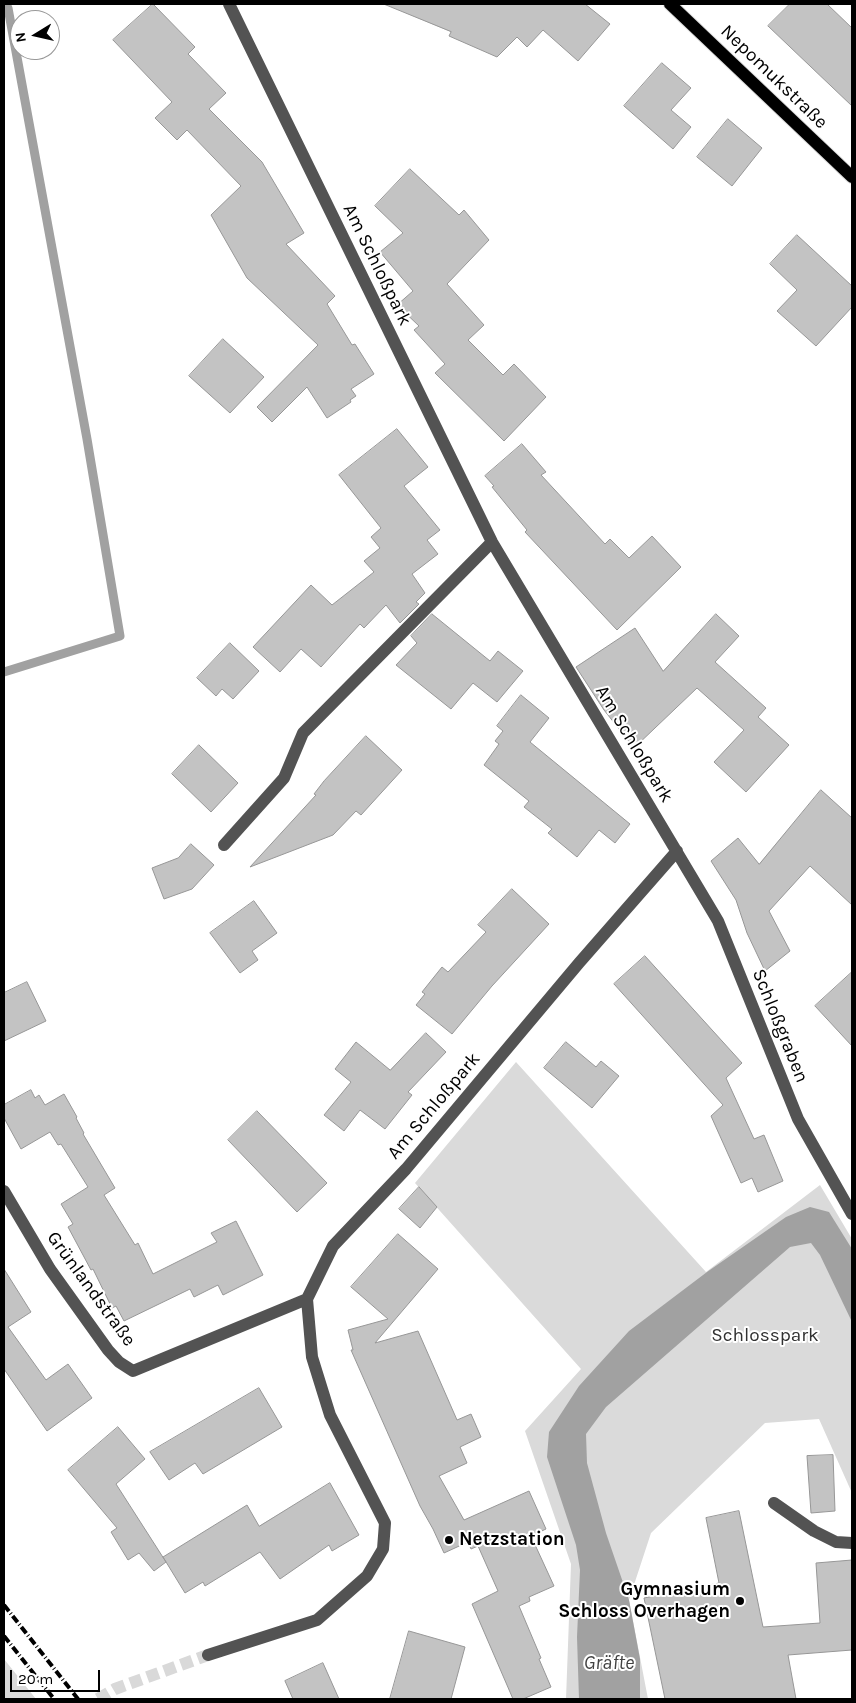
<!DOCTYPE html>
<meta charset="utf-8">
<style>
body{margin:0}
#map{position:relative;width:856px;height:1703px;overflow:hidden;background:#fff;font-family:Karla,sans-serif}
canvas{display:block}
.frame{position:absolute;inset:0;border:5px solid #000;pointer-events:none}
.north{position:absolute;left:10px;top:10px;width:50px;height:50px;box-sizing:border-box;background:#fff;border:1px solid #999;border-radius:50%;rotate:261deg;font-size:14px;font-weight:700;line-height:20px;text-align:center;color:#000}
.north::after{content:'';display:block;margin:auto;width:18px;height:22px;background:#000;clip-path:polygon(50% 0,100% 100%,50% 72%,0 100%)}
.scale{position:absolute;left:10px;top:1670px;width:90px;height:22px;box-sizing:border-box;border:2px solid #000;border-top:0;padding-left:6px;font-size:15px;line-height:18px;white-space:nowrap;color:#000;-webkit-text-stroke:4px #fff;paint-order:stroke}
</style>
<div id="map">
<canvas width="856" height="1703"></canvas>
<div class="frame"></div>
<div class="north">N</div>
<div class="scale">20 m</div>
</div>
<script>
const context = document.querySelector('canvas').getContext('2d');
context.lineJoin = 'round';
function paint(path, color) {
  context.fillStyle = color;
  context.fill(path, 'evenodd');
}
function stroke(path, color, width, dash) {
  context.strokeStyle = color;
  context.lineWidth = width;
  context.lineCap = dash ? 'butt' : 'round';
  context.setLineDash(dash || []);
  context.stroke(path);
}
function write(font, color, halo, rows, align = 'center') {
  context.font = font + ' Karla,sans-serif';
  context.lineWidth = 4;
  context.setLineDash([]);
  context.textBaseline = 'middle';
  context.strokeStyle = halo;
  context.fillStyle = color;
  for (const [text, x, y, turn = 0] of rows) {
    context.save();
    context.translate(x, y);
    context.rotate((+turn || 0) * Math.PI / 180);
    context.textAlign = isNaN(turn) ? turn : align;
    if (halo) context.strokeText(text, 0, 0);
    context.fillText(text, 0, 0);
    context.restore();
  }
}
paint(new Path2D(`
 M516,1062L706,1272L820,1185L852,1239V1493L819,1419L765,1423L651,1533L629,1600L648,1699H566L571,1564L525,1431L581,1369L415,1183Z
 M4,1659L36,1699H4Z`), '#dadada');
paint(new Path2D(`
 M810,1207L829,1212L852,1249V1322L820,1255L811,1243L790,1247L606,1407L586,1434L587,1463L606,1533L629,1600L640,1659V1699H579L577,1637L580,1570L576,1545L547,1457L549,1432L579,1386L629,1331L707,1272L786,1217Z`), '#a1a1a1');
stroke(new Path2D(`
 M4,672L120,636L87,439L8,8`), '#a1a1a1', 9);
const building = new Path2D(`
 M153,4L195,47L188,54L226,93L209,109L262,162L304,233L286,244L335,296L327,304L352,345L355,344L374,374L351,389L356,396L350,400L351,402L327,418L307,387L272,422L257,407L318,345L247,278L211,215L241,186L187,130L177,140L155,118L172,102L113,40Z
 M384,4H585L610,24L578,61L543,30L527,47L517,37L497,57L449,36L451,32Z
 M790,4H827L852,28V106L768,26Z
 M662,63L691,88L671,110L691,127L673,149L624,106Z
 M728,119L762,148L732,186L697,157Z
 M410,169L459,215L464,210L489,240L447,284L484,325L468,340L503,375L514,364L546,397L504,441L435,373L445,364L414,330L419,326L397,305L413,291L380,252L403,233L375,206Z
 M797,235L852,286V307L816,346L777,311L797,290L770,264Z
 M223,339L264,377L230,413L189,376Z
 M397,429L428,467L404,486L440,530L427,540L438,554L412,574L425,593L416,602L419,604L400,623L386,605L364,628L360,624L321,667L301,649L280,672L253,647L311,585L332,605L374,572L364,561L380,548L371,537L381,528L339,475Z
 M522,444L546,472L541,475L605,544L610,539L629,558L652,536L681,567L617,630L525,532L527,530L492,487L494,486L485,476Z
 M432,614L490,661L498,651L523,671L497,702L473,683L451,709L396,665L417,643L411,636Z
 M716,614L739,636L715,662L766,708L758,717L789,745L746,792L714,762L744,730L697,688L634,748L604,710L576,667L635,628L663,671Z
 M230,643L259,671L233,699L222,689L216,696L197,678Z
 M521,695L549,718L530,742L630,824L615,843L599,830L577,857L548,833L552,829L524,807L529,801L484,765L499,744L495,741L503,731L497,726Z
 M366,736L402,770L361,815L356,811L333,835L250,867L316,795L314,794L324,781Z
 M199,745L238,783L211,812L172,774Z
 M821,790L852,818V905L810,866L769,911L790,951L765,971L747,933L736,900L711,861L738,838L759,864Z
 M191,844L214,865L192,889L164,899L152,868L178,858Z
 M512,889L549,924L492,986L452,1034L416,1005L425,994L422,992L442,967L448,972L486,932L478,925Z
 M254,901L277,933L252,951L258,960L240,973L210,933Z
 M645,956L742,1063L726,1078L754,1139L764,1135L783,1181L758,1192L752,1178L741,1183L711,1116L723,1105L614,984Z
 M852,972V1046L815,1006Z
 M27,982L46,1021L4,1041V993Z
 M426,1033L446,1052L408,1092L412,1095L385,1129L360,1110L344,1131L324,1115L351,1082L335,1069L356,1042L390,1070Z
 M566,1042L596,1067L601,1061L619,1076L592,1108L544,1068Z
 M31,1090L35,1098L39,1095L45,1105L64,1094L77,1117L76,1118L84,1133L83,1134L115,1188L104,1195L135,1245L138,1243L153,1274L217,1242L211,1233L236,1221L263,1275L223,1295L218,1285L194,1297L190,1289L124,1321L116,1306L112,1308L93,1269L91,1270L68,1227L73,1224L61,1204L88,1187L61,1144L58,1145L50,1132L21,1149L4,1118V1105Z
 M257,1111L327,1183L297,1212L228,1140Z
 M419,1187L437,1207L420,1228L399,1209Z
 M398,1234L438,1269L375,1343L418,1331L457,1420L471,1414L481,1437L460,1447L467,1463L439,1476L464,1520L529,1491L546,1529L531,1536L554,1586L529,1597L530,1601L519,1606L541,1658L539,1659L551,1687L523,1699H513L472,1604L498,1591L478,1546L471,1549L468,1542L444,1553L433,1529L420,1506L351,1350H353L348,1330L388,1319L351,1287Z
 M4,1269L31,1312L8,1327L46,1380L68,1364L92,1398L47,1431L4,1369Z
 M259,1388L282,1427L203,1474L195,1463L169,1480L150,1452Z
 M118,1427L145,1459L116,1484L166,1562L154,1571L139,1553L128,1560L111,1532L117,1528L68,1470Z
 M833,1455L835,1511L811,1513L807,1456Z
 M330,1483L359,1535L332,1551L329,1545L280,1579L260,1552L205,1586L203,1582L185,1593L163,1557L247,1505L259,1526Z
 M739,1511L763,1627L820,1623L816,1563L852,1560V1650L788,1655L796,1699H665L644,1598L719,1583L706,1518Z
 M409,1631L465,1647L451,1699H390Z
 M323,1663L339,1699H293L285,1681Z`);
paint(building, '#c3c3c3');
stroke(building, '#979797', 1);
stroke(new Path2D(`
 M98,1699L115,1689L208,1655`), '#d9d9d9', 12, [12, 6]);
const major = new Path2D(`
 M670,4L852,177`);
stroke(major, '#dbdbdb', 14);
stroke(new Path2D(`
 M229,4L492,542L718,921L798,1119L852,1214
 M224,845L284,778L303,733L492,542
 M4,1191L50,1269L108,1350L119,1362L133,1371L307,1299
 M774,1503L814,1531L836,1542L852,1543
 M208,1655L317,1620L367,1576L383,1549L385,1523L330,1415L312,1357L307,1299L333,1246L406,1169L579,963L677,851`), '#535353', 12);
stroke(major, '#000', 12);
stroke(new Path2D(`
 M4,1605L78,1699
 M4,1636L54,1699`), '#000', 4, [8, 2.5, 1, 2.5]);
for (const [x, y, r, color] of [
 [449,1540,5,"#000"],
 [740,1601,5,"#000"]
]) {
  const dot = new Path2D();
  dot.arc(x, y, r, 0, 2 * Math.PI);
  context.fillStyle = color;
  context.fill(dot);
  stroke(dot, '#fff', 2);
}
write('19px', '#000', '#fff', [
 ["Nepomukstraße",774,77,44],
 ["Am Schloßpark",377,265,64],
 ["Am Schloßpark",634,744,59],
 ["Schloßgraben",780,1026,68],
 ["Am Schloßpark",434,1106,-50],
 ["Grünlandstraße",91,1289,54]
]);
write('19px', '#313131', '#fff', [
 ["Schlosspark",765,1336]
]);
write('bold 19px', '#000', '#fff', [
 ["Netzstation",459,1540],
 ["Gymnasium",730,1590,"right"],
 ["Schloss Overhagen",730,1612,"right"]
], 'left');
write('italic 20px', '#424242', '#fff', [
 ["Gräfte",609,1663]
]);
</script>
